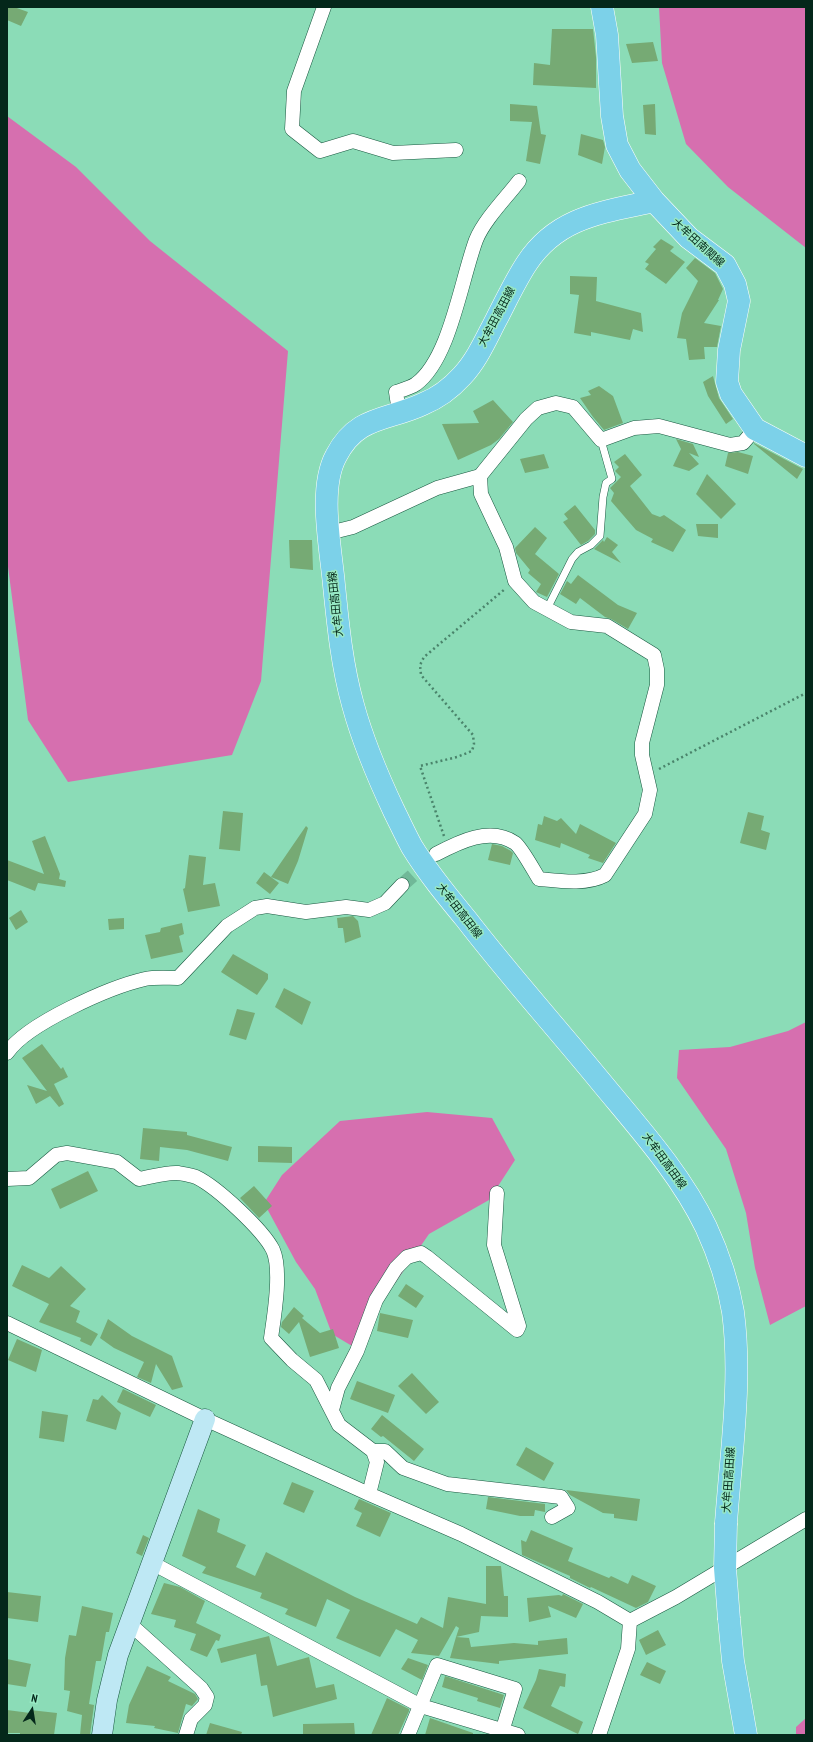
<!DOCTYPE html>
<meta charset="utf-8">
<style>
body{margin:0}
#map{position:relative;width:813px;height:1742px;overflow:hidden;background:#8bdcb7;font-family:"PT Sans Narrow",sans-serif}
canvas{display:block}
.frame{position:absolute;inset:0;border:8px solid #04271a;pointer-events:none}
.north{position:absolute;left:12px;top:1690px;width:40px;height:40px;-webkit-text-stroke:3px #98e9c4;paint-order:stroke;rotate:12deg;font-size:11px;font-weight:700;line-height:16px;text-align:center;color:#04271a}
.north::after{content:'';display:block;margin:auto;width:14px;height:18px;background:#04271a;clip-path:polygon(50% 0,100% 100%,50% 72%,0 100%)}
</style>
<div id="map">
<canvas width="813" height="1742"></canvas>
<div class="frame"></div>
<div class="north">N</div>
</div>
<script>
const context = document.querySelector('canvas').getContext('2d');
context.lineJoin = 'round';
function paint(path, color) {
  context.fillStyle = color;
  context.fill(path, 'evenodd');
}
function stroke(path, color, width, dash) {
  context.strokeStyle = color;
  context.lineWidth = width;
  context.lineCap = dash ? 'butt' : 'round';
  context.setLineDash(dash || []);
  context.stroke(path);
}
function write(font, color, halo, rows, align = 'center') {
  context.font = font + ' "PT Sans Narrow","Noto Sans JP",sans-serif';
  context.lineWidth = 3;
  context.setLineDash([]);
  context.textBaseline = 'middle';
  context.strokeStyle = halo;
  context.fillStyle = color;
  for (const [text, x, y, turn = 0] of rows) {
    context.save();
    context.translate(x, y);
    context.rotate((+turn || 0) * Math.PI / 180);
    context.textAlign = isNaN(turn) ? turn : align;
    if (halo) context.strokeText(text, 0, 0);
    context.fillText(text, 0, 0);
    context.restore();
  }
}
paint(new Path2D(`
 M659,7H806V248L728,187L686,144L662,63Z
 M7,116L76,167L150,241L288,351L261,681L232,755L68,782L28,720L7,559Z
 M806,1022V1306L770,1325L755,1268L746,1213L726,1149L677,1078L679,1050L730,1047L788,1031Z
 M427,1112L492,1118L515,1160L489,1200L429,1234L378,1308L357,1349L332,1334L315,1289L296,1262L264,1203L282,1175L340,1121Z
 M806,1718V1735H796V1727Z`), '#d66faf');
paint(new Path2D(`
 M7,7H14L28,12L21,26L7,20Z
 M552,29H593L596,57V88L533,85L534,63L550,65Z
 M653,42L658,61L632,63L626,44Z
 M510,104L537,106L541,134L546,135L540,164L526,161L532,122L510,121Z
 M655,104L656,135L645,134L643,105Z
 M581,134L603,140L605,147L602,164L578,155Z
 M661,239L674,247L670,251L685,262L666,284L645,269L649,264L645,262L656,249L653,247Z
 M695,258L715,273L723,289L718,300H719L704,323L721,326L717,347H704L705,359L689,360L686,339L677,338L682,313L698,281L686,268Z
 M570,276L597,277L596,301L641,313L643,332L633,329L630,340L591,332V336L574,333L579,295L570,294Z
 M713,376L719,398L733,419L726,424L708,396L703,382Z
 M599,386L613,396L623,423L604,430L593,417L580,398L591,395L588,391Z
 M493,400L513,422L499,439L491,445L458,460L442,424L479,423L473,411Z
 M676,439L693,444L699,457L689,453L699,464L689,471L673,466L681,449Z
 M754,443L803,469L797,479L754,444Z
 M738,452L753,456L748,474L725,466L728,453Z
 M544,454L549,468L525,473L520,459Z
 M625,454L642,475L630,486L652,514L660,517L664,515L686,530L673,552L651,542L653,539L636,530L611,501L614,493L610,488L621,477L615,471L619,467L614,462Z
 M707,474L736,504L721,519L696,494Z
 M575,505L595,530V534L588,541L581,545L563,522L568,519L564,514Z
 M696,524H718V538L698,536Z
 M535,527L547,538L535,554L559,574L547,597L536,592L541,584L528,573L530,570L516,553L515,548Z
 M607,537L618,545L612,552L621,563L594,549L603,540L604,542Z
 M289,540H312L313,570L290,568Z
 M578,575L618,605L637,613L628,629L611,619L605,617L580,598L576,604L560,594L567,581L571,584Z
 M223,811L243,813L240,851L219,849Z
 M748,812L764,816L761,830L770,833L766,850L740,843Z
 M544,816L557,821L561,818L576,834L580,824L616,843L603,863L588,858L590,855L561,843L560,848L535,840L538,824L542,825Z
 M306,826L308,828L298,861L288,884L271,877Z
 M45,836L60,874L59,879L66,881L65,887L38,883L35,891L7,880V860L44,874L32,841Z
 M492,844L502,846L511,851L513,853L510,865L488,860Z
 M189,855L206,857L203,885L215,883L220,906L188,912L183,889L185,888Z
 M264,872L279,883L270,894L256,883Z
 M21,910L28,922L16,930L9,918Z
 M353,916L358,921L361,937L345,943L343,928H338L337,918Z
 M124,918V929L109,930L108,919Z
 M182,923L184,934L179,936L183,952L151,959L145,935L160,932L161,928Z
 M233,954L268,974V979L257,995L221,972Z
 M284,988L311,1002L302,1025L275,1007Z
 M237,1009L255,1013L246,1040L229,1035Z
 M42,1044L61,1069L63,1067L68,1077L54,1084L64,1104L59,1107L50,1096L36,1104L27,1085L47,1091L22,1058Z
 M143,1128L187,1132V1135L232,1147L228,1161L187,1150L160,1147L159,1161L140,1159Z
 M258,1146L292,1147V1163L258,1162Z
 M88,1171L98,1191L60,1209L51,1189Z
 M254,1186L272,1206L259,1218L240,1198Z
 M22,1265L49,1278L61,1266L86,1289L70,1306L80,1311L76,1322L98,1334L91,1346L80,1341L81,1338L39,1322L49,1304L12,1286Z
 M406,1284L424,1296L416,1308L398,1296Z
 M294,1307L304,1316L302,1318L320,1333L333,1329L339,1348L310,1357L299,1322L289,1334L281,1327L282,1322Z
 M380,1313L413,1320L408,1338L377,1331Z
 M108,1319L132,1336L172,1356L183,1387L172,1390L156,1364L151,1383L137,1377L144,1362L114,1348L100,1338Z
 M17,1339L42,1350L36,1372L8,1360Z
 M412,1373L439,1402L426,1414L398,1386Z
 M357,1381L395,1395L388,1413L350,1399Z
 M123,1389L156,1405L150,1417L117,1402Z
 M102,1395L121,1413L116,1430L86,1421L93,1399L98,1400Z
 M42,1411L68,1415L64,1442L39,1438Z
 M382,1415L424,1449L414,1461L383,1436L381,1437L371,1429Z
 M526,1447L554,1463L544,1481L516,1465Z
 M292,1482L314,1491L304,1513L283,1504Z
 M566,1490L640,1499L637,1521L614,1518V1514L603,1513L570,1495Z
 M488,1497L545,1504V1512L535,1510L534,1516H520L486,1509Z
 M359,1499L391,1513L380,1537L356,1526L362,1513L354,1509Z
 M198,1509L220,1519L217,1532L246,1545L236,1567L255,1576L266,1552L355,1597L417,1624L421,1617L443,1628L448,1597L486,1604V1566H501L504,1596H508V1617L481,1616L479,1632L456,1637L459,1628L456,1626L439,1656L411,1653L418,1640L396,1629L380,1657L336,1638L350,1610L327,1599L316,1627L285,1614L288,1609L260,1598L262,1593L202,1573L206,1567L182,1556Z
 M531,1530L573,1548L568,1561L609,1578L611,1576L628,1584L632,1575L656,1586L648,1602L636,1608L591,1587L590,1588L570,1578V1576L522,1555L521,1540L526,1542Z
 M143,1535L149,1538L142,1556L136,1553Z
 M164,1583L180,1587L205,1601L196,1623L221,1635L219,1641L216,1640L207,1657L190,1650L196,1634L174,1627L176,1620L151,1614Z
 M7,1592L41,1596L38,1622L7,1618Z
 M563,1594L583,1604L576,1618L548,1606L551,1617L529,1622L527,1598L559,1595L562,1596Z
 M82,1606L113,1613L109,1632H106L101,1661H96L89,1704L94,1705L90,1735H80L82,1715L67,1711L70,1691L64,1690L65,1658L69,1635L76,1636Z
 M658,1630L666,1645L646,1655L639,1640Z
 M269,1636L277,1666L309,1657L316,1688L334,1684L337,1699L273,1717L267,1685L261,1686L256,1654L221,1663L217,1649Z
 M456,1637L469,1638L471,1647L514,1643L538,1645V1641L567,1638L568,1654L499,1661V1664L450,1658Z
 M408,1658L428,1665L422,1680L401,1669Z
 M7,1659L31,1664L26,1687L7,1684Z
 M647,1662L666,1671L660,1684L640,1675Z
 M147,1666L171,1677L168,1681L195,1694L198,1699L192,1706L186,1704L178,1733L154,1728L155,1726L126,1723L129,1705Z
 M539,1669L566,1674L565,1687L560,1686L551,1706L583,1722L578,1734L523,1708L536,1680Z
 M445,1676L504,1695L500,1708L477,1701L478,1698L442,1687Z
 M387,1698L409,1709V1711L398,1735H371Z
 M7,1710L30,1713V1710L57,1713L54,1735H20V1733H7Z
 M430,1718L473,1733V1735H425Z
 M210,1723L242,1732L241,1735H206Z
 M354,1723L355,1735H303V1724Z`), '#76aa74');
stroke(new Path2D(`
 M402,885L430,860`), '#70b898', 14, [14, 7]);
const lane = new Path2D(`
 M547,609L572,559L578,552L591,545L600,536L603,497L606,483L612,479L601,440`);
const street = new Path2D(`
 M324,7L294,91L292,129L320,151L353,141L393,153L456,150
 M399,412L396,392C402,390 410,388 416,384C450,359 461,280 476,240C484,220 506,198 519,181
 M329,533L353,527L437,488L480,476
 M436,854C459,842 490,826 515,843C521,847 534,871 539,879C560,881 586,885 605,875L645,814L650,790L642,755V743L657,685V669L654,655L607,626L571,622L534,602L515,581L506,547L481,494L480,476L526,419L538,408L556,403L573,407L601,440L634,428L659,426L730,445L743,443L755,429
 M7,1053C26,1024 110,987 145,979C155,977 167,978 178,978L227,926L255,908L267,906L306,912L346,907L369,910L385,903L402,885
 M7,1179L29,1178L56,1155L67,1153L117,1162L139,1179C151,1177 166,1172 178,1173C184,1174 191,1175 196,1177C217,1187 263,1230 273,1250C282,1270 274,1317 271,1338L292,1360L316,1380L339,1425L373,1451L377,1462L369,1494
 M7,1323L205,1419L369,1494L461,1534L598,1602L630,1621
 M332,1410L338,1388L357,1351L376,1300L396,1268L407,1257L421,1253L427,1257L517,1330L519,1326L494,1245L497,1193
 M373,1451H385L403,1468L447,1484L561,1497L568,1508L552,1517
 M152,1563L421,1706L518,1735
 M630,1621L676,1597L806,1519
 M130,1624L201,1688L207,1697L205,1705L191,1719L186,1735
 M408,1735L437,1665L515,1689L501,1735
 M599,1735L628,1649L630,1621`);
const secondary = new Path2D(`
 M102,1735L107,1700L118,1655L205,1419`);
const primary = new Path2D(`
 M602,7L607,35L612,116L617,145L630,170L654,201L689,238L725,265L735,284L739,301L729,350L727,382L731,394L755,429L806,456
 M654,201C605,212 558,216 527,263C515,281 506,301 496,320C486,339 477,360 462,376C452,387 438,398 423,404C387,421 357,415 336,456C318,489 331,549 334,585C338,625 342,666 353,705C363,742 378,777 394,811C400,823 406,836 412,847C428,873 447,896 466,919C509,975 556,1027 601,1082C638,1127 680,1173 706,1227C718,1253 728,1282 733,1312C742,1379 731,1454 726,1523
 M729,1619L733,1661L746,1735`);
stroke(lane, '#195840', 8);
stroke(street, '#195840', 15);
stroke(secondary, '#195840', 21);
stroke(primary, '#fff', 23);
stroke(new Path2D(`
 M659,769L806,693
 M444,836L420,766L457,757L472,751L474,744L473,735L421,675L420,665L424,657L505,589`), '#4a846b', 2.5, [2, 3]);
stroke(lane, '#fff', 7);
stroke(street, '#fff', 14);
stroke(secondary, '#bee8f4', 20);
stroke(primary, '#7cd1e9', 22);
const primaryBridge = new Path2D(`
 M726,1523L725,1568L729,1619`);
stroke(primaryBridge, '#fff', 23, []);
stroke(primaryBridge, '#7cd1e9', 22);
write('11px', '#04271a', '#98e9c4', [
 ["大牟田南関線",698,243,42],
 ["大牟田高田線",497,317,-62],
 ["大牟田高田線",336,604,-96],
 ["大牟田高田線",459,911,52],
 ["大牟田高田線",664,1161,54],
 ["大牟田高田線",729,1480,-86]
]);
</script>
